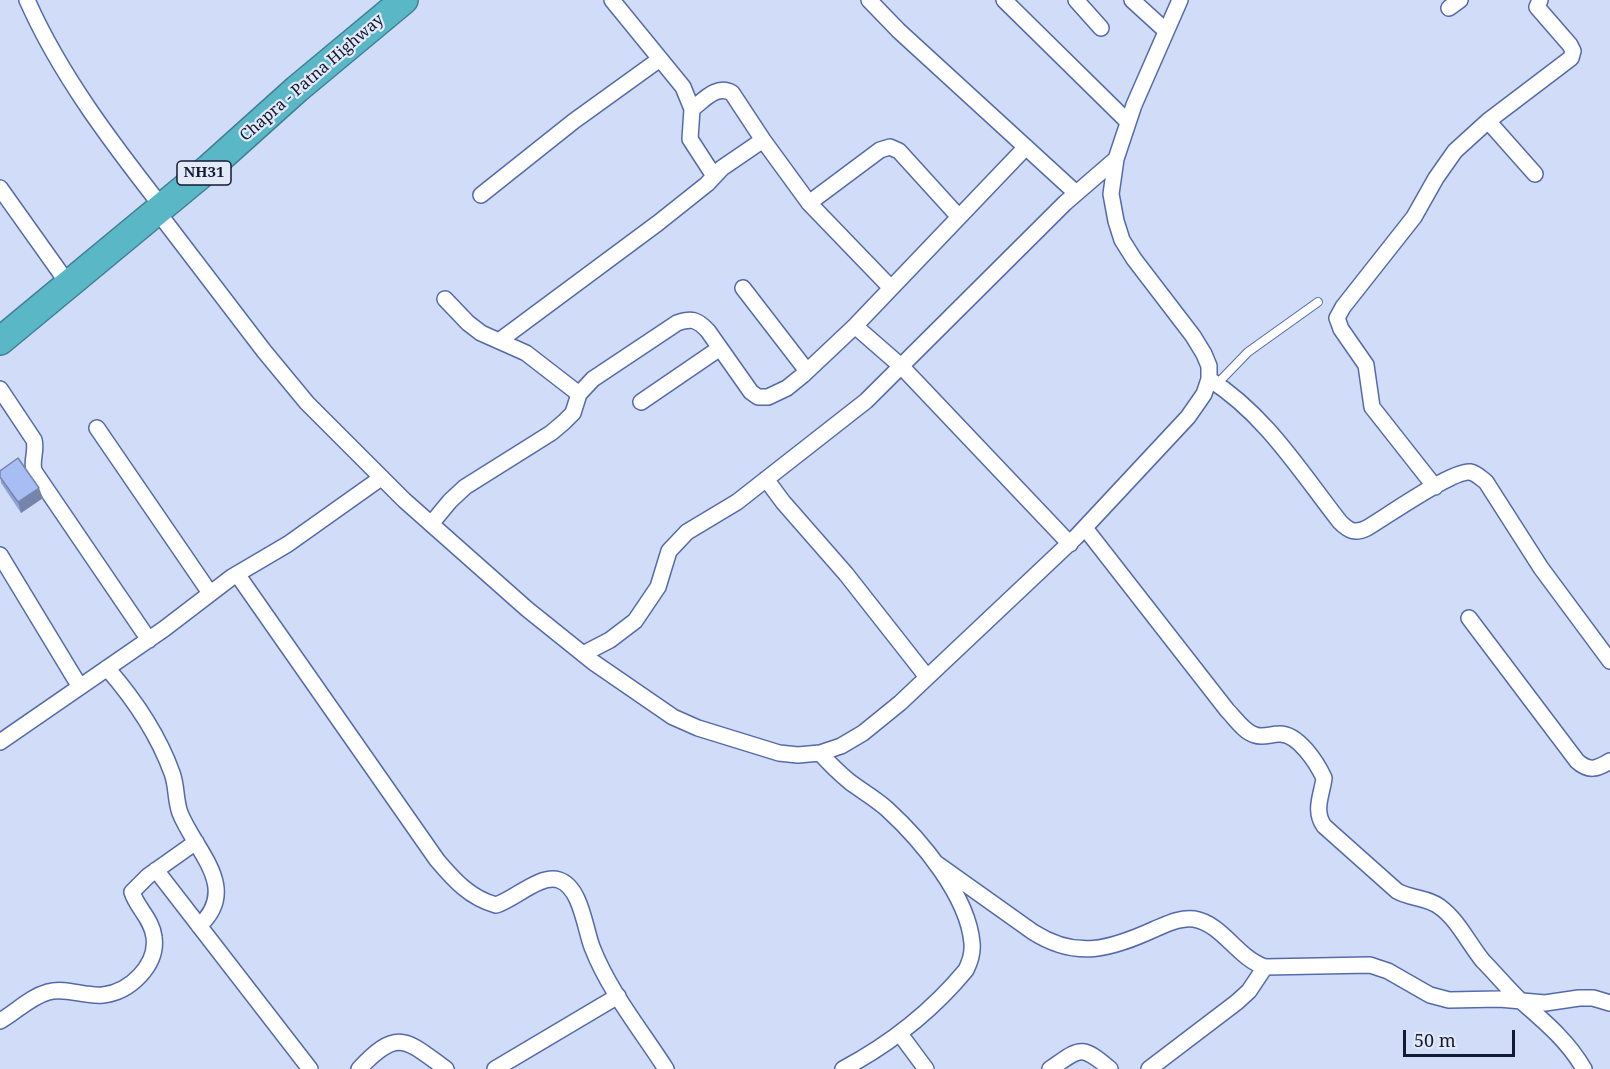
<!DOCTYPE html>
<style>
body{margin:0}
#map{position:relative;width:1610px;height:1069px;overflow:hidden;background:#d1dcf9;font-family:"Noto Serif",serif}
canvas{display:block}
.scale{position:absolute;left:1403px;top:1030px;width:112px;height:27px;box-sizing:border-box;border:3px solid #121b34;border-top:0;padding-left:8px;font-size:18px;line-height:21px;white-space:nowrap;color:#121b34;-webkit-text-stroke:4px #e4e9f8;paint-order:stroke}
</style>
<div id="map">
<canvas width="1610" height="1069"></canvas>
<div class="scale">50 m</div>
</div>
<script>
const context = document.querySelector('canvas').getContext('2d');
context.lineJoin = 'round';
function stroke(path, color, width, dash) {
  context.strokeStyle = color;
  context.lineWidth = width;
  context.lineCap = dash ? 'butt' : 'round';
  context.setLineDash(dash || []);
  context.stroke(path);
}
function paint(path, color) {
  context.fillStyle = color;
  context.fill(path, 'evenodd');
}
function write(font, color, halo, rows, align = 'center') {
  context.font = font + ' "Noto Serif",serif';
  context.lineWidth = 4.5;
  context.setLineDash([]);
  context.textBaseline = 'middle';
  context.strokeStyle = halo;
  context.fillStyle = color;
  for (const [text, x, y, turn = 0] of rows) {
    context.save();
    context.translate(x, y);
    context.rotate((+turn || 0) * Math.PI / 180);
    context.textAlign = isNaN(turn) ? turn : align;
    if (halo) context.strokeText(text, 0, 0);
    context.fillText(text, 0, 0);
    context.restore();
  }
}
const lane = new Path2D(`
 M1217,384L1248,352L1318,302`);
const street = new Path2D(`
 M27,0C60,75 112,143 162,207
 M612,0L683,87L692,109L690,139L714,176
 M869,0L899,31L1076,193
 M1004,0L1128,122
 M1076,0L1101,28
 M1132,0L1166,31
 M1449,8L1460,0
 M692,109C704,100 717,84 732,93L763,140L809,203L891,288
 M1488,121L1535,174
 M0,188L69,285
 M481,195L574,121L660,59
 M809,203L880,150L890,147L899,151L959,217
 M157,211L264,351L307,403L404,500L527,609L593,662L673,717L698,728L779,753L798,755L820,753L841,746L863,733L900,703L1076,537L1188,417L1204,394L1209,379V366L1204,354L1193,336L1134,259L1122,240L1116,221L1111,194L1116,159L1134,105L1180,0
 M743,288L807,371
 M445,299L468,323L481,333L526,353L579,394
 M855,326L902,367L1070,544
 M499,341L658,223L707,184L722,168L763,140
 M1209,379C1265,414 1300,471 1340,522C1349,531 1355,534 1367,528C1386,517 1452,470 1470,472C1476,473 1481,478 1486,482L1541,568L1610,661
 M0,389L34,440C37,451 31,460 34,471L149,640
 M641,402L720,348
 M97,428L210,593
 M766,479L783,502L846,574L927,677
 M1435,487L1372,407L1366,365L1341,329L1337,318L1343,307L1414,217L1436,178L1455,151L1488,121L1571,58L1573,51L1570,45L1537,7L1540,0
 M431,524L450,501L465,487L551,433L564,422L573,413L579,394L593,379L677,323C691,318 697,319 708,331L751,392L758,397H768L787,388L803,375L855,326L1026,147
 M1085,528L1227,710C1235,718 1244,732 1255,735C1263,738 1271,734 1279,734C1298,733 1317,763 1324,778C1322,795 1313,810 1324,826L1397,891C1411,899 1427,897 1440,907C1458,920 1469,944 1483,961C1496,974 1508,989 1521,1001C1545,1022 1568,1041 1584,1069
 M0,555L80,687
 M237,574L437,860C454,880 470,898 496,905C515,899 540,874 559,880C581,887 585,929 592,947C609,991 641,1030 666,1069
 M1469,618L1577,761C1589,772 1597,769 1610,761
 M583,654L610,640L635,621L658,587L669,551L687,532L737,502L866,401L1065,203L1116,159
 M107,668C134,699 158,734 172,773C177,786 175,799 180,813C195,851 241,888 199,926
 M0,742L164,629L232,577L288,544L381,478
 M820,753C829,763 839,773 850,782C862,791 876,799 887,809C921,840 968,896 972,943C973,953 970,962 966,970C932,1011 890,1044 843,1069
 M936,863L1033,932C1077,960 1111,949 1155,929C1167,924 1181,917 1194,919C1223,924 1237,958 1265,967L1370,965L1388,971L1430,995L1449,1000L1499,999L1545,1003L1579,998H1593L1610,1003
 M156,870L310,1069
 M0,1021C16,1012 30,997 48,992C66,987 85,997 103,995C130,992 158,965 154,937C152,919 137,908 132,892L148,876L196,842
 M900,1034L926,1069
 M359,1069C398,1027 406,1040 446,1069
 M495,1069L618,996
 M1050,1069C1080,1049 1080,1043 1110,1069
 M1149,1069L1237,1002L1249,991L1265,967`);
const highway = new Path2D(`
 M0,341L209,168L297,89L404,0`);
stroke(lane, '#556aaa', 10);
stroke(street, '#556aaa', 18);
stroke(highway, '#408093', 30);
stroke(lane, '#fff', 8);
stroke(street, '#fff', 15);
stroke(highway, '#59b7c6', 27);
paint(new Path2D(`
 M0,471L43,498L21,513L1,483Z`), '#91a3d3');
paint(new Path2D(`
 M39,488L43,498L21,513L18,502Z`), '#7684ac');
const building = new Path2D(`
 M18,458L39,488L18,502L0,477V471Z`);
paint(building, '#a9bdf5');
stroke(building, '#7684ac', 1.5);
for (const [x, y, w] of [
 [204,173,54]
]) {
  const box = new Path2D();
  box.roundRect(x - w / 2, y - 12, w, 24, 4.5);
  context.fillStyle = '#e4e9f8';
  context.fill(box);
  stroke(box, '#121b34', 1.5);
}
write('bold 15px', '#121b34', null, [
 ["NH31",204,173]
]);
write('16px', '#121b34', '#e4e9f8', [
 ["Chapra - Patna Highway",312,78,-41]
]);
</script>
